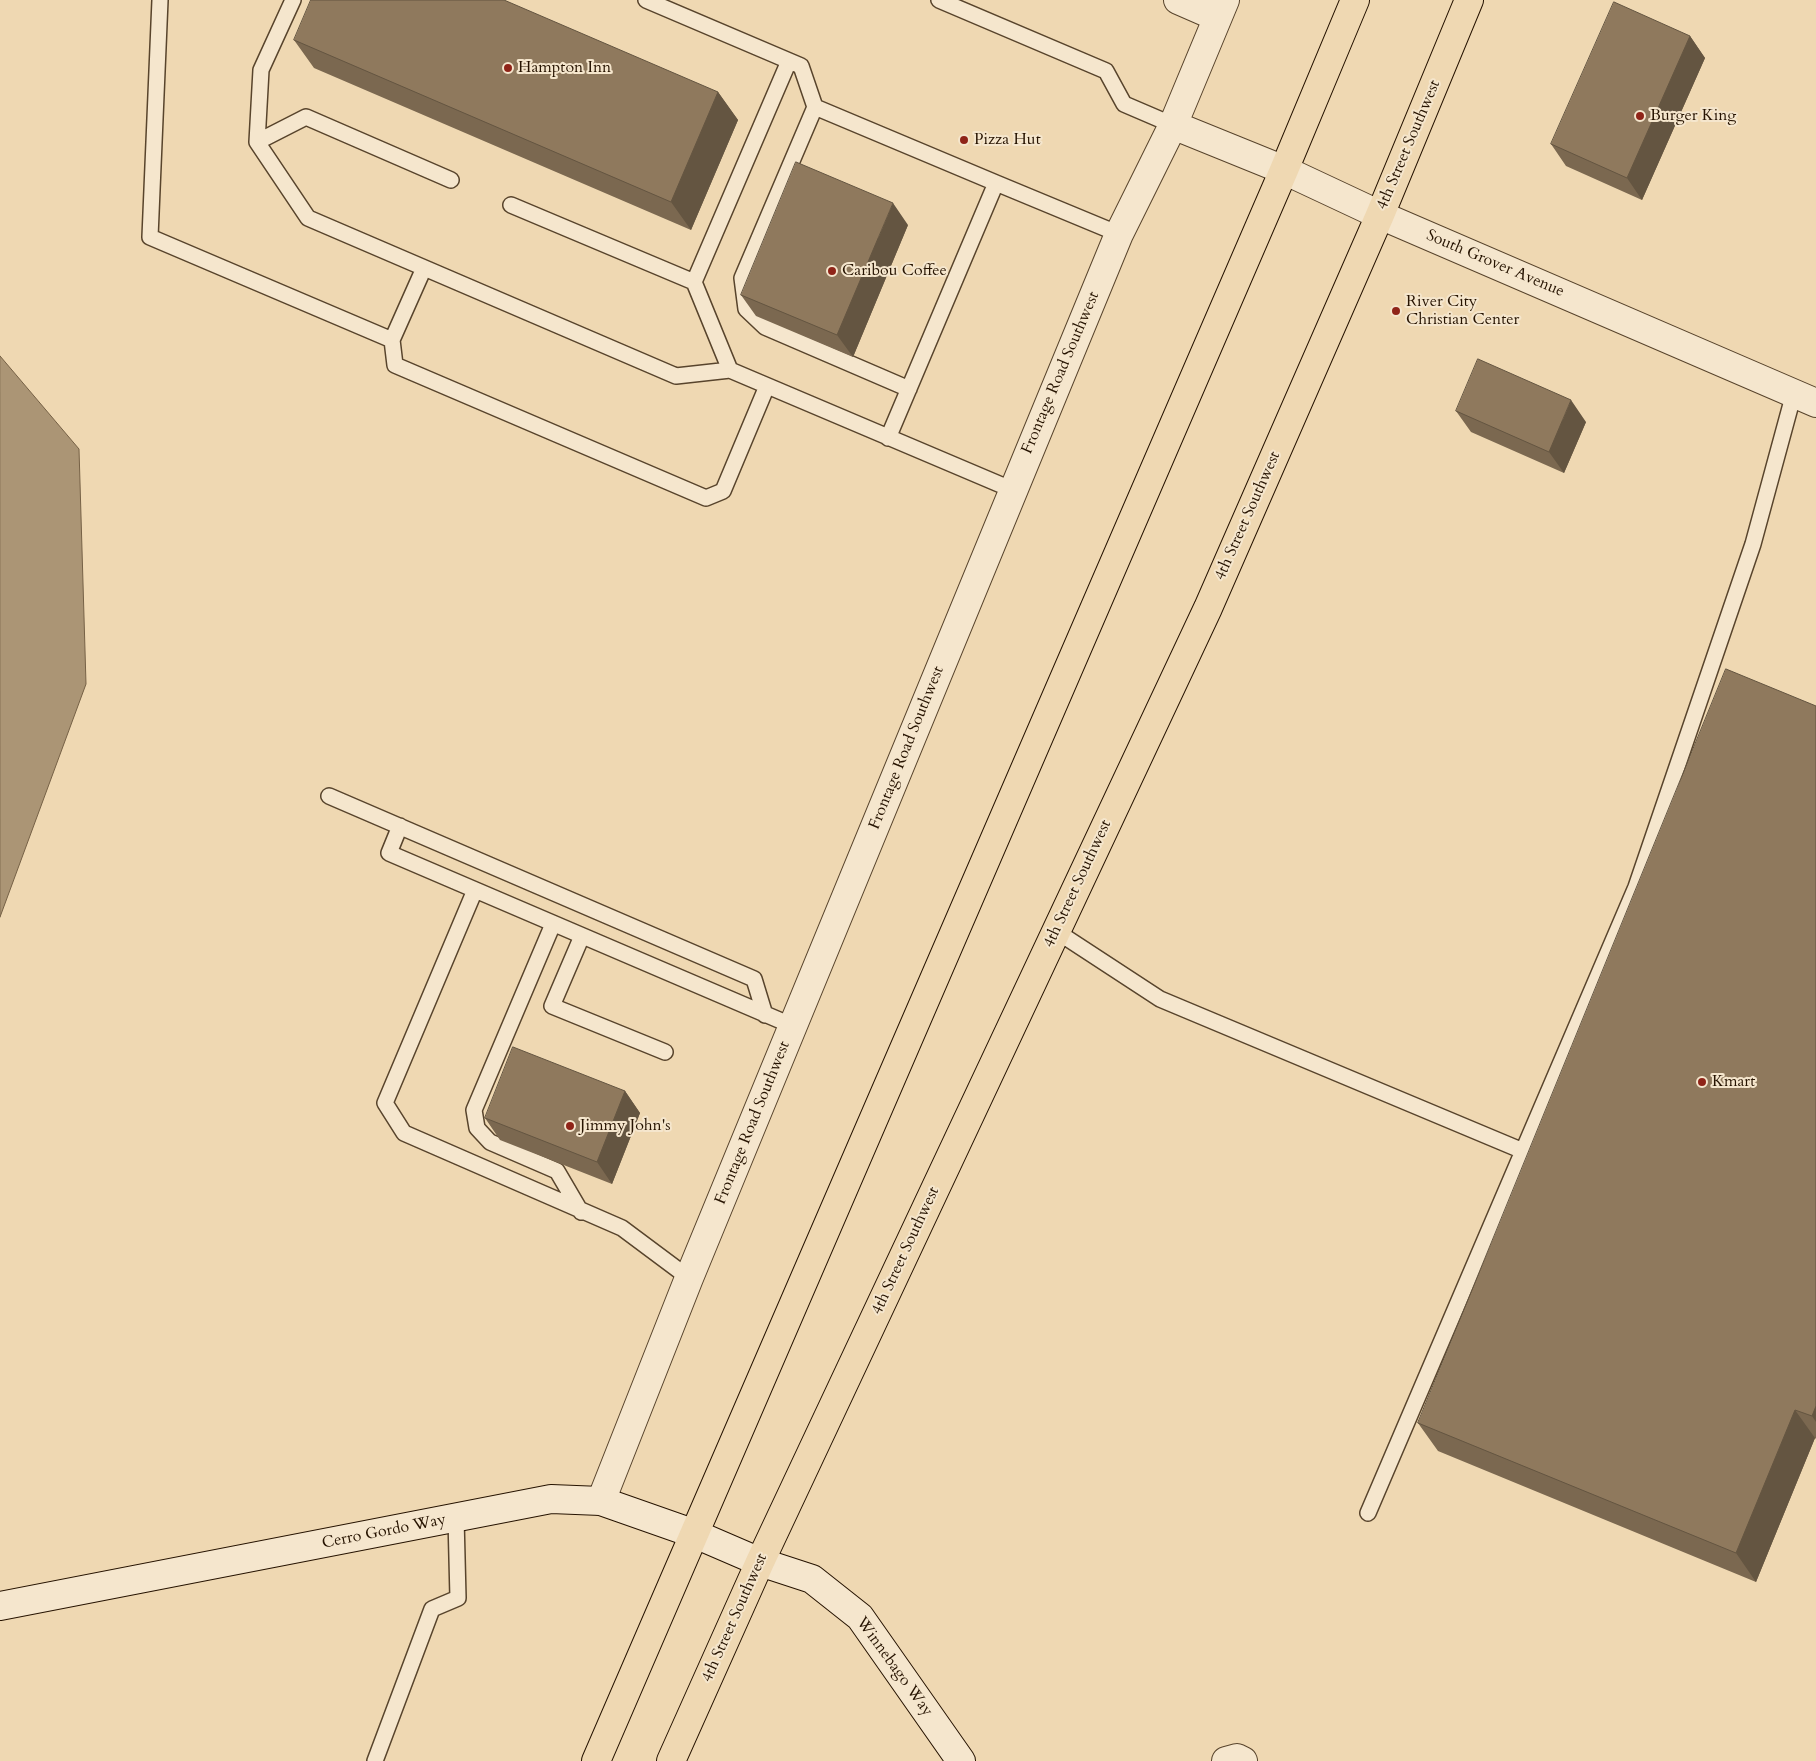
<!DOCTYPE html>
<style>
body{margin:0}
canvas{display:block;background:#efd8b2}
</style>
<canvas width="1816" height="1761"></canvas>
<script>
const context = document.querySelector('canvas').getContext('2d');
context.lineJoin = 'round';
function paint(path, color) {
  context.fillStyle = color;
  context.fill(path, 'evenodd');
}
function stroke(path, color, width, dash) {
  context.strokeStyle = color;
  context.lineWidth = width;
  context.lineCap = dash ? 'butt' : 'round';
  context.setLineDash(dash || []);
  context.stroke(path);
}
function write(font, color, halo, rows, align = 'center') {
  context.font = font + ' Cardo,serif';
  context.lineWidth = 4;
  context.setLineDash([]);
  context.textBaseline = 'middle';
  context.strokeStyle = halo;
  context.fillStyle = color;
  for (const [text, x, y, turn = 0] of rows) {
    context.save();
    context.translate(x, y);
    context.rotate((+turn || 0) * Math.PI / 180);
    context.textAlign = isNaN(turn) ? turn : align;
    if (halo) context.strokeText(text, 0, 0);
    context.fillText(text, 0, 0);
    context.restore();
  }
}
const water = new Path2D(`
 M0,356L79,449L86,684L0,917Z`);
paint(water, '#ab9575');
stroke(water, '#766146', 1);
const lane = new Path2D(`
 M160,0L150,237L392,340
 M293,0L261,70L257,142L308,218L676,376L730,370L1013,490
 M646,0L801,66L815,107L742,278L746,309L765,327L909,389
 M939,0L1106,71L1124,104L1173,125
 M815,107L996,183
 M257,142L306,117L451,180
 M511,205L694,282
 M424,268L392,340L395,365L706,498L723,491L767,386
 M730,370L694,282L789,61
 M888,438L996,183L1119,234
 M329,796L754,979L765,1015
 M400,826L389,853L793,1026
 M475,890L385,1103L404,1133L622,1228L689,1278
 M553,924L474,1110L477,1128L490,1142L557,1171L581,1212
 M1056,931L1160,999L1523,1151
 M582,936L552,1006L665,1052
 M1368,1513L1636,887L1753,544L1794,393
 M375,1761L432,1609L458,1598L456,1518`);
const street = new Path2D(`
 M1178,0L1217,17
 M1173,125L1284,170L1380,215L1816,403
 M601,1501L689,1278L1119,234L1173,125L1225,0
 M1226,1761L1237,1758L1243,1761`);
const secondary = new Path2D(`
 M0,1606L551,1499L601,1501L695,1534L760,1562L812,1579L860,1617L961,1761`);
const primary = new Path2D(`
 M596,1761L1284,170L1355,0
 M671,1761L760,1562L1208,608L1380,215L1469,0`);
stroke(lane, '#58442c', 18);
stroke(street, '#58442c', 30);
stroke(secondary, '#261300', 30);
stroke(primary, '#261300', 30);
stroke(lane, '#f5e6cd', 15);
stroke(street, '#f5e6cd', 28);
stroke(secondary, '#f5e6cd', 28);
stroke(primary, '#efd8b2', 28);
paint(new Path2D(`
 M1690,36L1705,58L1642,200L1566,166L1551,144Z
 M294,40L718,92L738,120L691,230L314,68Z
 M908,225L853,357L756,316L741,295Z
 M1456,411L1586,422L1564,473L1471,432Z
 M1816,706V1439L1815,1438L1756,1582L1438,1451L1418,1423Z
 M625,1091L640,1113L612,1184L500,1140L485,1118Z`), '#7b6850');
paint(new Path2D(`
 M1690,36L1705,58L1642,200L1627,178Z
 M718,92L738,120L691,230L671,202Z
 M893,203L908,225L853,357L837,335Z
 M1571,400L1586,422L1564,473L1549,452Z
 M625,1091L640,1113L612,1184L597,1162Z
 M1816,1406V1422L1812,1416Z
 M1795,1410L1815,1438L1756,1582L1736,1553Z`), '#645541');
const building = new Path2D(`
 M311,0H504L718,92L671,202L294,40Z
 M1614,2L1690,36L1627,178L1551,144Z
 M796,162L893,203L837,335L741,295Z
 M1478,359L1571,400L1549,452L1456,411Z
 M1726,669L1816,706V1406L1812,1416L1795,1410L1736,1553L1418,1423Z
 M513,1047L625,1091L597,1162L485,1118Z`);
paint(building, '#8f795d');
stroke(building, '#645541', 1);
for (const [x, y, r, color] of [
 [508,68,5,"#8f2418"],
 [1640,116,5,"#8f2418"],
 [964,140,5,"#8f2418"],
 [832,271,5,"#8f2418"],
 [1396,311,5,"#8f2418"],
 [1702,1082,5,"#8f2418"],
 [570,1126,5,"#8f2418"]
]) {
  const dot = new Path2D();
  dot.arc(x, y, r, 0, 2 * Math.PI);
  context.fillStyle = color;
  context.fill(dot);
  stroke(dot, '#f5e6cd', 2);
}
write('16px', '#261300', '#f5e6cd', [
 ["Hampton Inn",518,68],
 ["Burger King",1650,116],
 ["Pizza Hut",974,140],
 ["Caribou Coffee",842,271],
 ["River City",1406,302],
 ["Christian Center",1406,320],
 ["Kmart",1712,1082],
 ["Jimmy John's",580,1126]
], 'left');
write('16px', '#261300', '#f5e6cd', [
 ["4th Street Southwest",1409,145,-67],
 ["South Grover Avenue",1495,264,23],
 ["Frontage Road Southwest",1061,373,-67],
 ["4th Street Southwest",1248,516,-66],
 ["Frontage Road Southwest",907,748,-68],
 ["4th Street Southwest",1078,884,-65],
 ["Frontage Road Southwest",753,1123,-68],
 ["4th Street Southwest",906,1251,-65],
 ["Cerro Gordo Way",384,1532,-11],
 ["4th Street Southwest",735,1618,-66],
 ["Winnebago Way",894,1667,54]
]);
</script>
